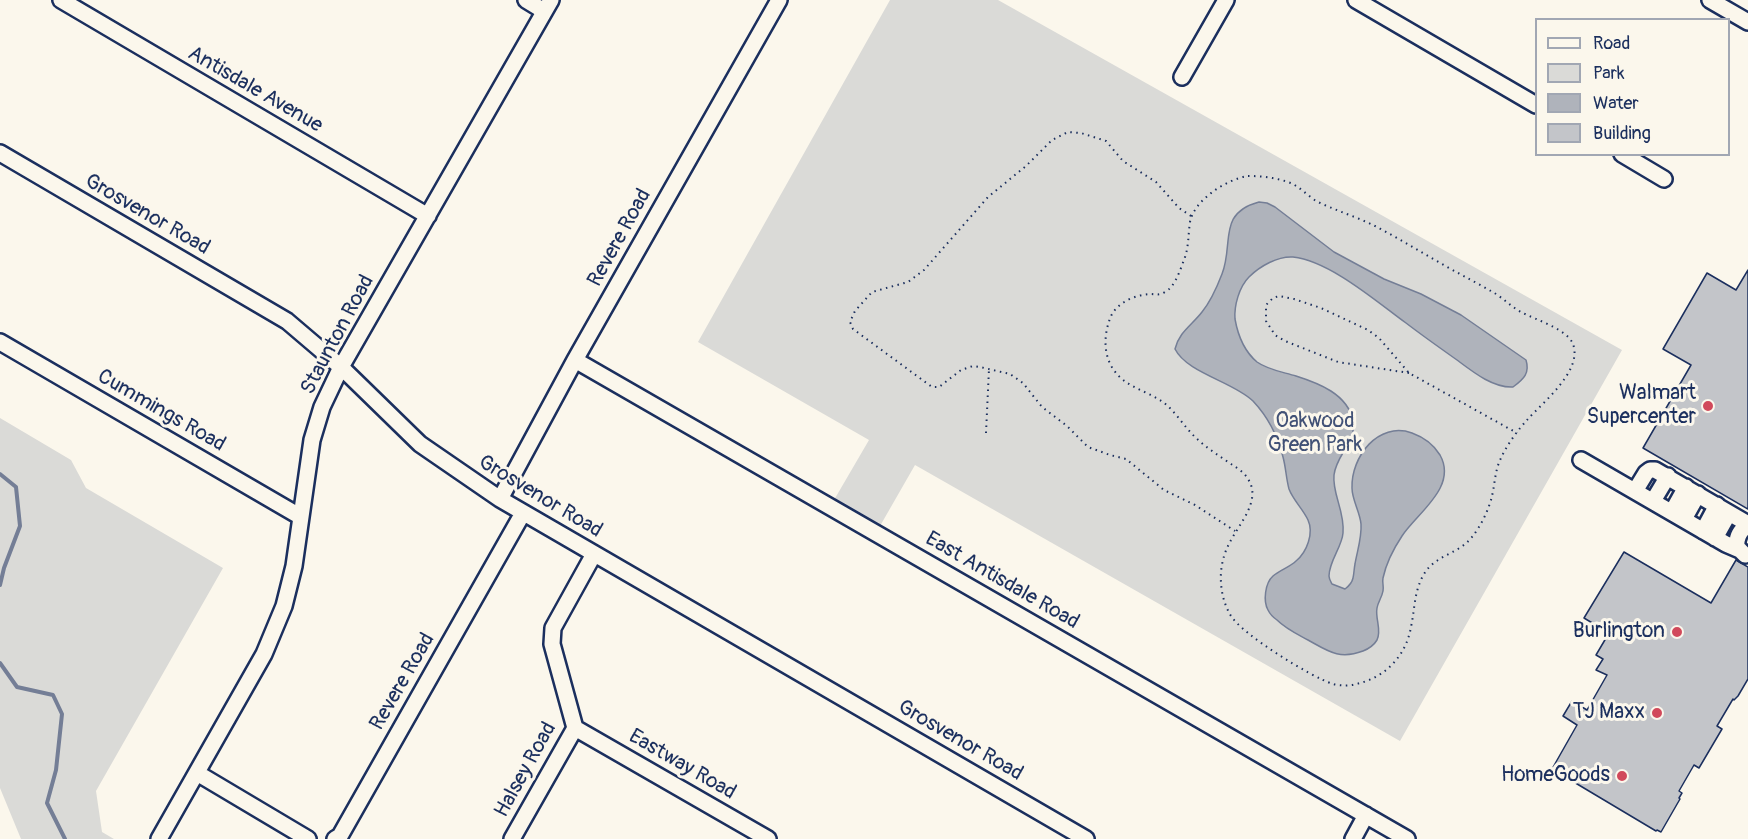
<!DOCTYPE html>
<style>
body{margin:0}
#map{position:relative;width:1748px;height:839px;overflow:hidden;background:#fbf7ec;font-family:Pangolin,sans-serif}
canvas{display:block}
.legend{position:absolute;left:1535px;top:18px;width:195px;height:138px;box-sizing:border-box;background:#fbf7ec;border:2px solid #a1a7b3;margin:0;padding:8px 10px;list-style:none;font-size:18px;color:#1b2f5e}
.legend li{display:flex;align-items:center;gap:12px;height:30px}
.legend b{width:30px;border:2px solid #a1a7b3}
</style>
<div id="map">
<canvas width="1748" height="839"></canvas>
<ul class="legend">
<li><b style="height:8px;background:#fbf7ec"></b>Road</li>
<li><b style="height:16px;background:#dadad7"></b>Park</li>
<li><b style="height:16px;background:#afb3bb"></b>Water</li>
<li><b style="height:16px;background:#c3c5c9"></b>Building</li>
</ul>
</div>
<script>
const context = document.querySelector('canvas').getContext('2d');
context.lineJoin = 'round';
function paint(path, color) {
  context.fillStyle = color;
  context.fill(path, 'evenodd');
}
function stroke(path, color, width, dash) {
  context.strokeStyle = color;
  context.lineWidth = width;
  context.lineCap = dash ? 'butt' : 'round';
  context.setLineDash(dash || []);
  context.stroke(path);
}
function write(font, color, halo, rows, align = 'center') {
  context.font = font + ' Pangolin,sans-serif';
  context.lineWidth = 6;
  context.setLineDash([]);
  context.textBaseline = 'middle';
  context.strokeStyle = halo;
  context.fillStyle = color;
  for (const [text, x, y, turn = 0] of rows) {
    context.save();
    context.translate(x, y);
    context.rotate((+turn || 0) * Math.PI / 180);
    context.textAlign = isNaN(turn) ? turn : align;
    if (halo) context.strokeText(text, 0, 0);
    context.fillText(text, 0, 0);
    context.restore();
  }
}
paint(new Path2D(`
 M890,0H998L1622,350L1400,741L915,465L880,526L834,500L869,440L698,342Z
 M0,418L71,460L86,488L223,568L96,791L102,832L114,839H21L0,788Z`), '#dadad7');
const water = new Path2D(`
 M1259,202L1267,203L1275,207L1334,252L1384,279L1421,294L1461,315L1526,360C1530,373 1524,379 1513,387C1493,388 1473,372 1457,360C1440,348 1423,336 1406,323C1377,302 1330,261 1293,257C1278,256 1260,266 1249,277C1239,287 1234,306 1235,319C1238,336 1244,351 1257,362C1268,370 1283,372 1296,376C1318,383 1348,394 1353,421C1357,441 1336,455 1334,475C1332,494 1345,511 1343,533C1342,547 1329,561 1329,576C1329,579 1331,582 1332,584L1345,589C1349,586 1352,583 1353,578C1354,574 1354,569 1355,564C1357,552 1362,537 1361,524C1360,512 1352,500 1352,488C1351,457 1378,421 1412,433C1423,437 1434,445 1440,455C1458,487 1417,513 1402,536C1394,548 1386,564 1383,578C1382,583 1384,586 1383,591C1382,597 1378,602 1377,608C1375,619 1382,630 1377,640C1374,645 1368,649 1363,651C1339,660 1328,651 1308,640C1297,634 1286,629 1277,620C1274,618 1270,614 1268,610C1263,601 1265,583 1273,576C1280,570 1290,567 1296,561C1307,552 1314,533 1308,520C1303,509 1293,500 1289,489C1286,478 1286,468 1283,457C1278,437 1268,417 1253,401C1234,382 1187,373 1175,349C1179,332 1192,325 1202,312C1211,301 1217,287 1222,274C1234,244 1217,213 1259,202Z`);
paint(water, '#afb3bb');
stroke(water, '#747e96', 1.5);
stroke(new Path2D(`
 M0,474L16,487L20,526L4,568L0,585
 M0,663L17,687L53,695L62,714L56,770L47,803L65,839`), '#747e96', 4);
const building = new Path2D(`
 M1748,270V509L1643,448L1691,365L1663,349L1707,273L1736,290Z
 M1624,552L1711,603L1736,560L1748,567V679L1738,696L1734,700L1733,699L1717,726L1722,729L1699,768L1694,765L1679,791L1682,793L1679,798L1680,799L1661,832L1657,830L1656,831L1552,769L1577,725L1563,716L1572,701L1587,710L1607,675L1596,670L1603,659L1596,655L1609,633L1584,618Z`);
paint(building, '#c3c5c9');
stroke(building, '#1b2f5e', 1.5);
const minor = new Path2D(`
 M61,0L428,216
 M526,0L544,11
 M1356,0L1536,105
 M1710,0L1748,22
 M1182,77L1226,0
 M0,153L287,321L341,367L420,444L500,499L1086,839
 M1622,154L1664,179
 M0,342L301,517
 M575,360L1407,839
 M1581,460L1726,544L1740,550
 M1635,491L1646,473L1650,470H1655L1748,524
 M500,499L575,360L779,0
 M1653,501L1668,476
 M1672,512L1686,487
 M1684,519L1698,494
 M1703,531L1717,505
 M1715,538L1729,513
 M1745,555L1737,547C1736,537 1740,530 1748,525
 M575,728L768,839
 M197,773L308,839
 M159,839L264,654L284,606L294,566L312,440L322,407L341,367L551,0
 M335,839L340,836L523,513
 M512,839L575,728L552,644L553,628L594,554
 M1353,839L1366,815`);
stroke(minor, '#1b2f5e', 20);
stroke(new Path2D(`
 M1248,176C1263,176 1279,178 1293,184C1302,189 1309,197 1318,202C1337,211 1357,217 1375,226C1400,239 1424,254 1449,268C1465,277 1481,285 1496,294C1505,300 1512,307 1521,312C1536,320 1567,329 1573,344C1583,371 1542,403 1527,420C1517,431 1507,445 1501,458C1495,470 1495,483 1492,496C1489,509 1481,526 1472,537C1459,554 1435,555 1424,574C1414,591 1415,608 1411,627C1406,656 1385,678 1356,684C1349,686 1341,686 1333,684C1311,677 1243,635 1231,616C1223,603 1220,587 1221,572C1222,561 1225,551 1230,542C1239,524 1262,500 1248,479C1244,472 1237,468 1231,464C1218,455 1205,447 1194,436C1183,425 1175,411 1163,402C1150,393 1134,389 1122,379C1103,363 1102,338 1111,316C1118,302 1135,295 1150,294C1155,294 1159,296 1165,292C1175,287 1180,270 1184,260C1189,247 1188,235 1190,222C1194,200 1227,179 1248,176Z
 M1191,216L1179,208L1156,182L1123,161L1106,141L1081,133L1068,132L1052,140L1026,166L988,197L924,270L908,282L872,292L855,311L850,322L853,329L932,387H939L961,370L973,366L980,367L1010,374L1023,383L1042,407L1067,426L1088,447L1110,455L1126,459L1164,490L1195,505L1235,531
 M1409,373L1338,362L1285,341L1275,335L1266,321V305L1273,298L1279,296L1294,299L1321,308L1368,330L1379,338L1409,373L1517,433
 M986,433L989,369`), '#1b2f5e', 2, [1.5, 4.5]);
stroke(minor, '#fbf7ec', 15);
for (const [x, y, r, color] of [
 [1708,406,6,"#d1495b"],
 [1677,632,6,"#d1495b"],
 [1657,713,6,"#d1495b"],
 [1622,776,6,"#d1495b"]
]) {
  const dot = new Path2D();
  dot.arc(x, y, r, 0, 2 * Math.PI);
  context.fillStyle = color;
  context.fill(dot);
  stroke(dot, '#fbf7ec', 2);
}
write('21px', '#1b2f5e', '#fbf7ec', [
 ["Antisdale Avenue",255,90,30],
 ["Grosvenor Road",147,215,30],
 ["Revere Road",620,238,-61],
 ["Staunton Road",338,335,-62],
 ["Cummings Road",161,411,30],
 ["Grosvenor Road",540,497,31],
 ["East Antisdale Road",1002,581,30],
 ["Revere Road",403,682,-60],
 ["Grosvenor Road",960,741,30],
 ["Eastway Road",682,765,30],
 ["Halsey Road",526,770,-61]
]);
write('21px', '#1b2f5e', '#fbf7ec', [
 ["Walmart",1696,394],
 ["Supercenter",1696,418],
 ["Burlington",1665,632],
 ["TJ Maxx",1645,713],
 ["HomeGoods",1610,776]
], 'right');
write('21px', '#415176', '#fbf7ec', [
 ["Oakwood",1315,422],
 ["Green Park",1315,446]
]);
</script>
